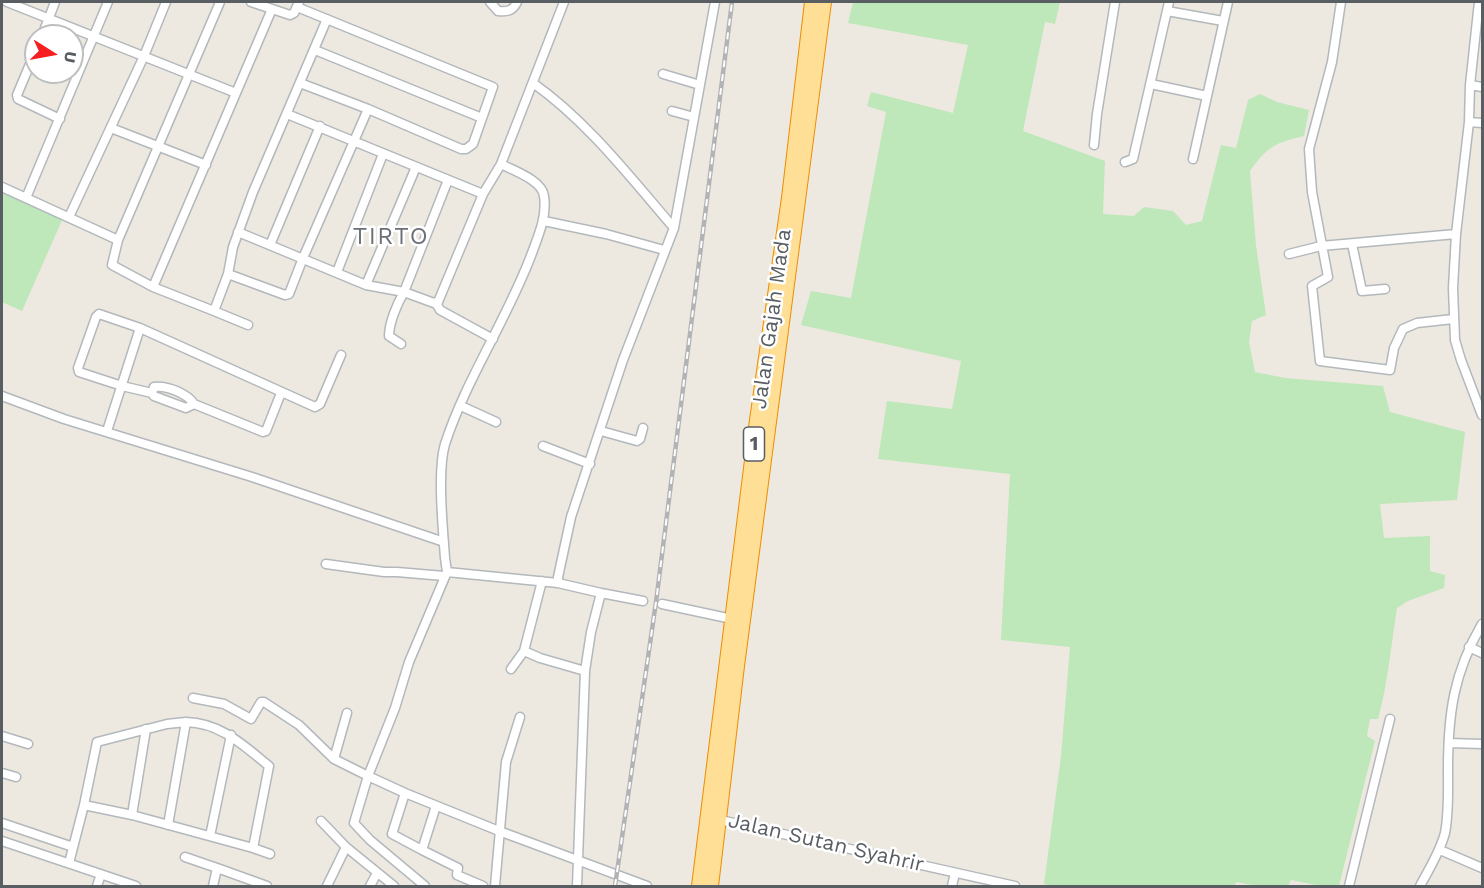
<!DOCTYPE html>
<style>
body{margin:0}
#map{position:relative;width:1484px;height:888px;overflow:hidden;background:#ede9e0;font-family:"Work Sans",sans-serif}
canvas{display:block}
.frame{position:absolute;inset:0;border:3px solid #595e63;pointer-events:none}
.north{position:absolute;left:24px;top:24px;width:60px;height:60px;box-sizing:border-box;background:#fff;border:2px solid #bdbfc1;border-radius:50%;rotate:101deg;font-size:16px;font-weight:700;line-height:24px;text-align:center;color:#595e63}
.north::after{content:'';display:block;margin:auto;width:21px;height:27px;background:#f61e21;clip-path:polygon(50% 0,100% 100%,50% 72%,0 100%)}
</style>
<div id="map">
<canvas width="1484" height="888"></canvas>
<div class="frame"></div>
<div class="north">U</div>
</div>
<script>
const context = document.querySelector('canvas').getContext('2d');
context.lineJoin = 'round';
function paint(path, color) {
  context.fillStyle = color;
  context.fill(path, 'evenodd');
}
function stroke(path, color, width, dash) {
  context.strokeStyle = color;
  context.lineWidth = width;
  context.lineCap = dash ? 'butt' : 'round';
  context.setLineDash(dash || []);
  context.stroke(path);
}
function write(font, color, halo, rows, align = 'center') {
  context.font = font + ' "Work Sans",sans-serif';
  context.lineWidth = 5;
  context.setLineDash([]);
  context.textBaseline = 'middle';
  context.strokeStyle = halo;
  context.fillStyle = color;
  for (const [text, x, y, turn = 0] of rows) {
    context.save();
    context.translate(x, y);
    context.rotate((+turn || 0) * Math.PI / 180);
    context.textAlign = isNaN(turn) ? turn : align;
    if (halo) context.strokeText(text, 0, 0);
    context.fillText(text, 0, 0);
    context.restore();
  }
}
paint(new Path2D(`
 M853,2H1060L1055,24L1045,22L1023,131L1105,161L1103,214L1134,216L1144,207L1173,211L1186,225L1202,221L1221,145L1236,148L1248,100L1260,94L1277,102L1309,110L1304,136C1275,143 1268,146 1250,171L1256,245L1266,315L1252,321L1249,342L1255,372L1285,378L1383,386L1390,412L1465,432L1457,500L1380,504L1384,538L1430,536V571L1445,575L1444,588L1408,601L1397,608C1391,645 1388,683 1378,719H1370L1367,736L1375,741L1339,886H1321L1291,880L1288,886H1257L1236,882L1235,886H1051L1044,884L1061,756L1070,647L1001,640L1010,474L878,459L887,401L952,409L961,361L801,325L811,291L851,298L886,112L867,106L871,92L953,113L968,45L848,23Z
 M2,192L63,218L22,311L2,302Z`), '#bee7ba');
const minor = new Path2D(`
 M7,2L236,93
 M220,2L118,240L112,265L153,287L214,311L228,274L233,247L253,192L327,19
 M251,2L290,15L294,13L299,2
 M490,2L498,11C507,12 513,11 517,2
 M1341,2L1332,62L1309,149L1312,192L1328,277L1312,286L1320,361L1390,370L1394,348L1403,329L1417,323L1453,319
 M1479,2L1470,85L1469,122L1456,234L1453,288L1455,340L1461,360L1482,415
 M297,7L493,87L473,144L466,149H461L368,109L300,83
 M1167,11L1223,21
 M42,36L55,2
 M36,50L17,95L18,99L60,119
 M315,50L482,118
 M663,74L700,85
 M533,83C588,122 630,177 674,228
 M1151,84L1207,96
 M1470,85L1482,87
 M672,111L694,117
 M287,114L483,194
 M1469,122L1482,123
 M111,128L206,165
 M1094,145L1097,114L1115,2
 M1193,159L1228,2
 M1125,162L1133,159L1169,2
 M501,164C514,171 542,180 544,196C547,216 539,234 532,253C508,318 466,379 445,444C437,471 443,529 445,558L447,572L558,583
 M2,187L118,240
 M26,198L108,2
 M69,217L144,56L166,2
 M544,221L606,234L664,250
 M238,232L366,285L404,292L434,303L438,302L483,194L501,164L564,2
 M1352,244L1362,291L1385,289
 M270,245L320,126
 M1289,254L1321,246L1456,234
 M337,272L383,154
 M228,274L285,295L289,294L303,258L368,109
 M366,285L416,167
 M153,287L272,9
 M436,303L440,310L493,339
 M214,311L248,325
 M140,328L99,314L96,317L78,368L79,372L122,386L152,393L154,396L186,408L194,404
 M401,344L389,336C389,323 397,304 404,292L448,180
 M152,393L154,387C167,385 188,394 194,404L263,432L266,431L281,393
 M2,396L64,419L252,477L444,542
 M461,406L496,422
 M107,431L140,328L315,407L320,404L341,355
 M601,431L637,441L640,439L643,428
 M543,446L590,464
 M326,564L384,572H397L444,576
 M601,593L643,601
 M662,604L732,619
 M1469,647L1482,653
 M524,651L540,658L585,671
 M511,669L524,651L542,581
 M193,698L224,704L251,719L261,702H264L299,725L334,759L368,776L405,793L499,831L647,886
 M186,722C221,723 243,745 269,766L253,848L132,815L84,805L97,742L167,724Z
 M2,736L28,744
 M1449,743L1482,744
 M334,759L347,713
 M2,773L16,777
 M405,793L392,834L422,850
 M436,806L422,850L458,868L457,875L483,886
 M132,815L146,729
 M716,819L1015,886
 M321,821L346,847L394,886
 M2,823L73,847
 M168,825L186,722
 M210,836L231,735
 M2,841L136,886
 M253,848L270,854
 M1440,850L1482,868
 M185,857L217,868
 M69,863L84,805
 M97,886L101,874
 M213,886L217,868L267,886
 M327,886L346,847
 M370,886L377,873
 M425,886L370,840L354,823L368,776L395,708L409,662L447,572
 M495,886L506,762L520,717
 M577,886L585,671L591,632L601,593L558,583V577L571,517L623,360L674,228L715,2
 M952,886L955,873
 M1349,886L1390,719
 M1420,886C1429,869 1440,852 1445,833C1449,812 1448,790 1448,769C1448,713 1454,672 1482,624`);
const trunk = new Path2D(`
 M699,886L757,420L789,198L812,2
 M711,886L737,666L824,2`);
stroke(minor, '#b3b8bc', 11);
stroke(trunk, '#ee8e00', 16);
stroke(minor, '#fff', 8);
stroke(trunk, '#ffde95', 14);
const rail = new Path2D(`
 M615,886L656,602L732,2`);
stroke(rail, '#b2b3b4', 4.5);
stroke(rail, '#fff', 2, [7]);
for (const [x, y, w] of [
 [754,444,21]
]) {
  const box = new Path2D();
  box.roundRect(x - w / 2, y - 17, w, 34, 4.5);
  context.fillStyle = '#fff';
  context.fill(box);
  stroke(box, '#595e63', 1.5);
}
write('bold 20px', '#595e63', null, [
 ["1",754,444]
]);
write('21px', '#595e63', '#fff', [
 ["Jalan Gajah Mada",772,319,-82],
 ["Jalan Sutan Syahrir",826,843,13]
]);
context.letterSpacing = '1.5px';
write('24px', '#6a7075', '#fff', [
 ["TIRTO",391,237]
]);
context.letterSpacing = '0px';
</script>
